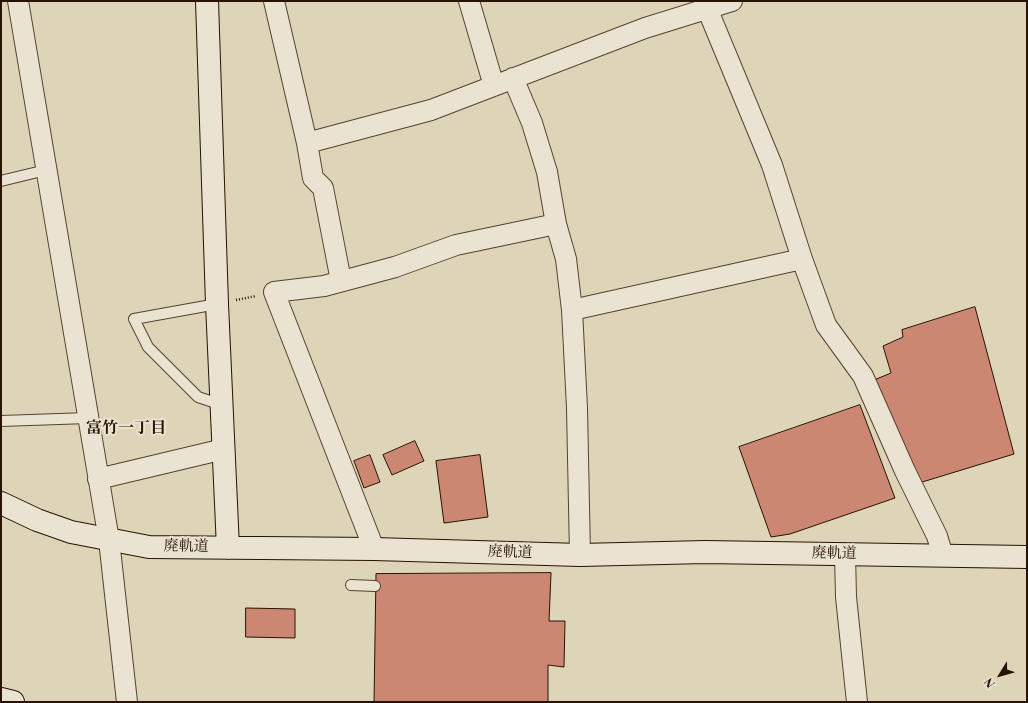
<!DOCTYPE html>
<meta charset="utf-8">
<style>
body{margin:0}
#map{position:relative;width:1028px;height:703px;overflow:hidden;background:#ded4b8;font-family:"Libre Bodoni",serif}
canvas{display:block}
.frame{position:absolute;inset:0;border:2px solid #281201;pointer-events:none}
.north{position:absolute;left:980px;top:655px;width:40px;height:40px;-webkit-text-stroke:3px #eae3d1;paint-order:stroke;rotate:233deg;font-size:11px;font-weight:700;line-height:16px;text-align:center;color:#281201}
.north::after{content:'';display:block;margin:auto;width:14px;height:18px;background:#281201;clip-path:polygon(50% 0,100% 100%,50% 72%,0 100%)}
</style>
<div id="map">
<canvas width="1028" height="703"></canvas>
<div class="frame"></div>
<div class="north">N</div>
</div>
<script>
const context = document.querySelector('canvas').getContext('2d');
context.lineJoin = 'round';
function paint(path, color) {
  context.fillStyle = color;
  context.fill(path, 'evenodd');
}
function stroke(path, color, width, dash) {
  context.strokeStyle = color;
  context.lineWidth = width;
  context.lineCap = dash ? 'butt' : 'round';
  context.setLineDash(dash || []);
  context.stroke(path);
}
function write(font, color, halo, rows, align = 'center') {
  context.font = font + ' "Libre Bodoni","Noto Serif JP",serif';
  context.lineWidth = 4;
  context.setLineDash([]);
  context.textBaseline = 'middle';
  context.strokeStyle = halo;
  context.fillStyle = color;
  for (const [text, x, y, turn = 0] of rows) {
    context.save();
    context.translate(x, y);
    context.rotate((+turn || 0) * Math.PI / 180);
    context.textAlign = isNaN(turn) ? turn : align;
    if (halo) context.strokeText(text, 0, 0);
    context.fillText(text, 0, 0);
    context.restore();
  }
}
const building = new Path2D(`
 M975,307L1014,454L919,483L874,380L891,373L883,346L903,337L902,330Z
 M860,405L895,498L790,534L771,537L739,447Z
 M415,441L424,461L392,475L383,455Z
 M370,455L380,482L364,488L354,461Z
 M480,455L488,517L444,523L436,461Z
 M551,573L549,621H565L564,667L548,665V702H374L376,574Z
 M246,608L295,609V638L246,637Z`);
paint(building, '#cc8773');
stroke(building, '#281201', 1);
const lane = new Path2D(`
 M1,181L46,170
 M217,304L134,319L148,347L198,397L222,405
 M1,421L88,418
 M351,585L375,586`);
const street = new Path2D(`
 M18,1L109,540L127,702
 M274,1L307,143L313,178L323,188L341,281
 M469,1L494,86
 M704,1L772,165L802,259L826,325L863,376L905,471L937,536L943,556
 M513,78L532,123L547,172L556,224L566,259L572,310L577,408L580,555
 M307,143L431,110L645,28L732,1
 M572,310L802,259
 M98,479L224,449
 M374,549L274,292L324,286L395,267L456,245L556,224
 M845,554L846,597L857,702`);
const secondary = new Path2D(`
 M207,1L217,304L228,548
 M1,503L37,520L71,532L149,547L374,549L580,555L705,552L1027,557
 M1,699L13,702`);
stroke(lane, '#56422f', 12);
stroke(street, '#56422f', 22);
stroke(secondary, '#281201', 24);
stroke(new Path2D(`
 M236,300L256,296`), '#281201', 2.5, [1, 2]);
stroke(lane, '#eae3d1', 10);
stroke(street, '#eae3d1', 20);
stroke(secondary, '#eae3d1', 22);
write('15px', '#281201', '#eae3d1', [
 ["廃軌道",186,547,1],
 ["廃軌道",510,553,2],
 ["廃軌道",834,554,1]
]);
write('bold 16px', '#281201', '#eae3d1', [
 ["富竹一丁目",126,429]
]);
</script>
